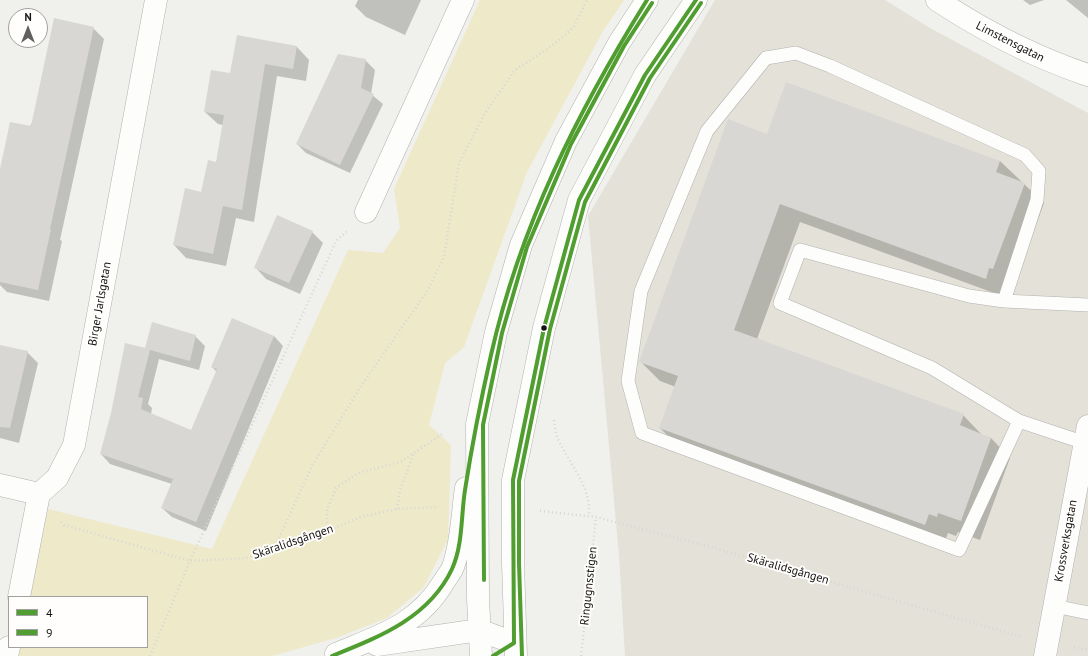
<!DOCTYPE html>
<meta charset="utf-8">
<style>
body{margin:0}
#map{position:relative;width:1088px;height:656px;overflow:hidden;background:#f0f0ec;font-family:"PT Sans",sans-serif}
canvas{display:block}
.legend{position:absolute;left:8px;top:596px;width:140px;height:52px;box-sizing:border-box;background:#fffefc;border:1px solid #a1a09e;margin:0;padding:5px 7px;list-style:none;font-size:12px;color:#141311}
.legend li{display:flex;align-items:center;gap:8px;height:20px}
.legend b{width:20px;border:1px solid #a1a09e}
.north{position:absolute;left:8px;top:8px;width:40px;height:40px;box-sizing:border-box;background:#fffefc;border:1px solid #a1a09e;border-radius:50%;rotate:0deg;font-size:11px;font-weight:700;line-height:16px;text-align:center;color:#141311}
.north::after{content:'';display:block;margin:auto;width:14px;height:18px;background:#61605e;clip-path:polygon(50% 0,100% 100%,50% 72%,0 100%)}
</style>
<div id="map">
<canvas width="1088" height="656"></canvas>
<ul class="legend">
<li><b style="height:5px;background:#509e2f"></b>4</li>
<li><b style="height:5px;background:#509e2f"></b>9</li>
</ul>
<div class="north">N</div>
</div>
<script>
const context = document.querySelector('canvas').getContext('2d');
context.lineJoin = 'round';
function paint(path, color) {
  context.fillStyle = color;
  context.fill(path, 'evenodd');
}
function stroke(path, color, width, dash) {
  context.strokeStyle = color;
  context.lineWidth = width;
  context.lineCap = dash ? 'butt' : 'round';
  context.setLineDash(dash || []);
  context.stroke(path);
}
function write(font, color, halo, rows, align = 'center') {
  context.font = font + ' "PT Sans",sans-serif';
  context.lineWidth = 4;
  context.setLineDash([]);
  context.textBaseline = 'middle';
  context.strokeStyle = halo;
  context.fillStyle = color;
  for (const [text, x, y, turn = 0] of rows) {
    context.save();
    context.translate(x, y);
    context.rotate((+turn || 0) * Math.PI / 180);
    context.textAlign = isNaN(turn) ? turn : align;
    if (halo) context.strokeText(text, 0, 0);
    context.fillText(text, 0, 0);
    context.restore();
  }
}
paint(new Path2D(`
 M715,0H885L930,28L1088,113V656H625L619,555L588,216Z`), '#e3e1d8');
paint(new Path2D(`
 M480,0H624L603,31L527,172L464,347L445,363L429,425L451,445L448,539L424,587L387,618L336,638L272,656H17L19,647H147V597H30L48,509L212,549L348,250L383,253L400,228L394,189Z`), '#eee9c9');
paint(new Path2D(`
 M358,0H421L405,35L366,17L355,6Z
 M1023,0H1044L1030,5Z
 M1066,0H1088V18Z
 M93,28L104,39L60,240L62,241L49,301L7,292L0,285V173Z
 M238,36L297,47L309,60L306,81L277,76L254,222L236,218L226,266L186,258L174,245L217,163L223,125L218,124L205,112L231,74Z
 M365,60L375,70L371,94L383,104L350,173L306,153L297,144Z
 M768,135L1000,161L1044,203L1013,288L1005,297L800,222L757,339L963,415L982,435L991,438L1010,458L980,540L958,532L956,536L948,533L944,544L680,448L660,428L676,387L660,381L640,361Z
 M312,232L323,243L300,294L266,279L255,267Z
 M195,336L205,346L199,370L159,359L148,404L152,408L151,414L191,432L217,372L212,367L274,336L283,346L206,531L172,517L162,508L172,484L110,464L101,454L145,349Z
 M0,346L27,352L38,363L19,443L0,438Z`), '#0003');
paint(new Path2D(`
 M54,18L94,27L50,229H51L38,290L0,282V169L10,122L31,126Z
 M237,35L297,46L293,69L265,64L242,210L223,206L213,254L173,245L185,188L201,192L208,160L216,162L224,115L204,112L211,70L230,73Z
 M338,54L366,59L361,88L374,94L340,165L296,144Z
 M786,82L1000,161L996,172L1025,183L993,269L989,268L986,279L780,204L734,330L964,414L960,425L991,438L961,521L938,513L937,517L929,514L925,525L659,428L678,376L639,362L728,119L767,134Z
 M277,215L313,231L289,283L254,268Z
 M232,318L274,336L196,522L161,508L173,479L100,454L111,413L125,343L145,348L152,322L196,335L190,361L150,350L138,397L143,398L141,409L191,430L217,369L211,367Z
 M0,345L28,351L10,428L0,427Z`), '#d8d7d4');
const lane = new Path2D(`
 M1004,301L1037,200L1039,171L1025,155L830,66L796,53L766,58L707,131L641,291L628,381L642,433L959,550L1019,421
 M1085,443L1019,421L932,368L780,303L800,250L969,296L1004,301L1088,305
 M1054,606L1088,613`);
const street = new Path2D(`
 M937,0C984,31 1034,57 1088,75
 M366,212L463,0
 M0,485L39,494
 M19,597L39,494L57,478L74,445L156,0
 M7,656L9,647
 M1045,656L1088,426`);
const secondary = new Path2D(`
 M377,645L479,630L514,643
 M336,654C379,636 418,625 443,583C446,578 451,572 453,567C462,542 462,514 466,488
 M481,656L478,599L477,424L496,332L521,245L566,141L619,43L647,0
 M516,656L513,563V480L544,328L579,200L645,75L696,0`);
stroke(lane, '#b1b1ae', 14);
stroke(street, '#b1b1ae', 23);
stroke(secondary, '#b1b1ae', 23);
stroke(new Path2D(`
 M554,420C555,426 555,433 558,439C570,465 591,486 589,516
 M397,509L400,490L414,453
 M540,511L596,517L707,546L1022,637
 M61,522L64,525L190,561L246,558L327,531L361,517L397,509L437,507
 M327,531V510L336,488L358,473L400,462L444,433
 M274,549L313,464L361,386L428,290L444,257L459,163L485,113L515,70L549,48L573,28L587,0
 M1074,647L1088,650
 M150,656L190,561L336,241L347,231
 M581,656L596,517`), '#d6d6d6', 2.5, [1, 3]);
stroke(lane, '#fdfdfc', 13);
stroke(street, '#fdfdfc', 22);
stroke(secondary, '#fdfdfc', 22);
stroke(new Path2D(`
 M332,656C379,637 429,618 452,569C463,545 461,515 465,490C472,445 481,399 491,355C520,226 578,111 647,0
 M493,656L514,643L513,480L544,328L579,200L645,75L696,0`), '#509e2f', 4);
stroke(new Path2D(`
 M484,580L483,425L502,333L527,247L571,144L624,46L652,3
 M522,656L519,563V481L550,329L585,202L650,78L701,3`), '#509e2f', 4);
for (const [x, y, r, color] of [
 [544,328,3.5,"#141311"]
]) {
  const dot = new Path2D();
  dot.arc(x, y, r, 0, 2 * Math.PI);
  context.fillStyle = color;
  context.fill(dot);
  stroke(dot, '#fffefc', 1.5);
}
write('12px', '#141311', '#fffefc', [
 ["Limstensgatan",1010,42,27],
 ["Birger Jarlsgatan",100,304,-80],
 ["Krossverksgatan",1066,541,-80],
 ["Skäralidsgången",293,542,-19],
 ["Skäralidsgången",788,569,16],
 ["Ringugnsstigen",589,586,-84]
]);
</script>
